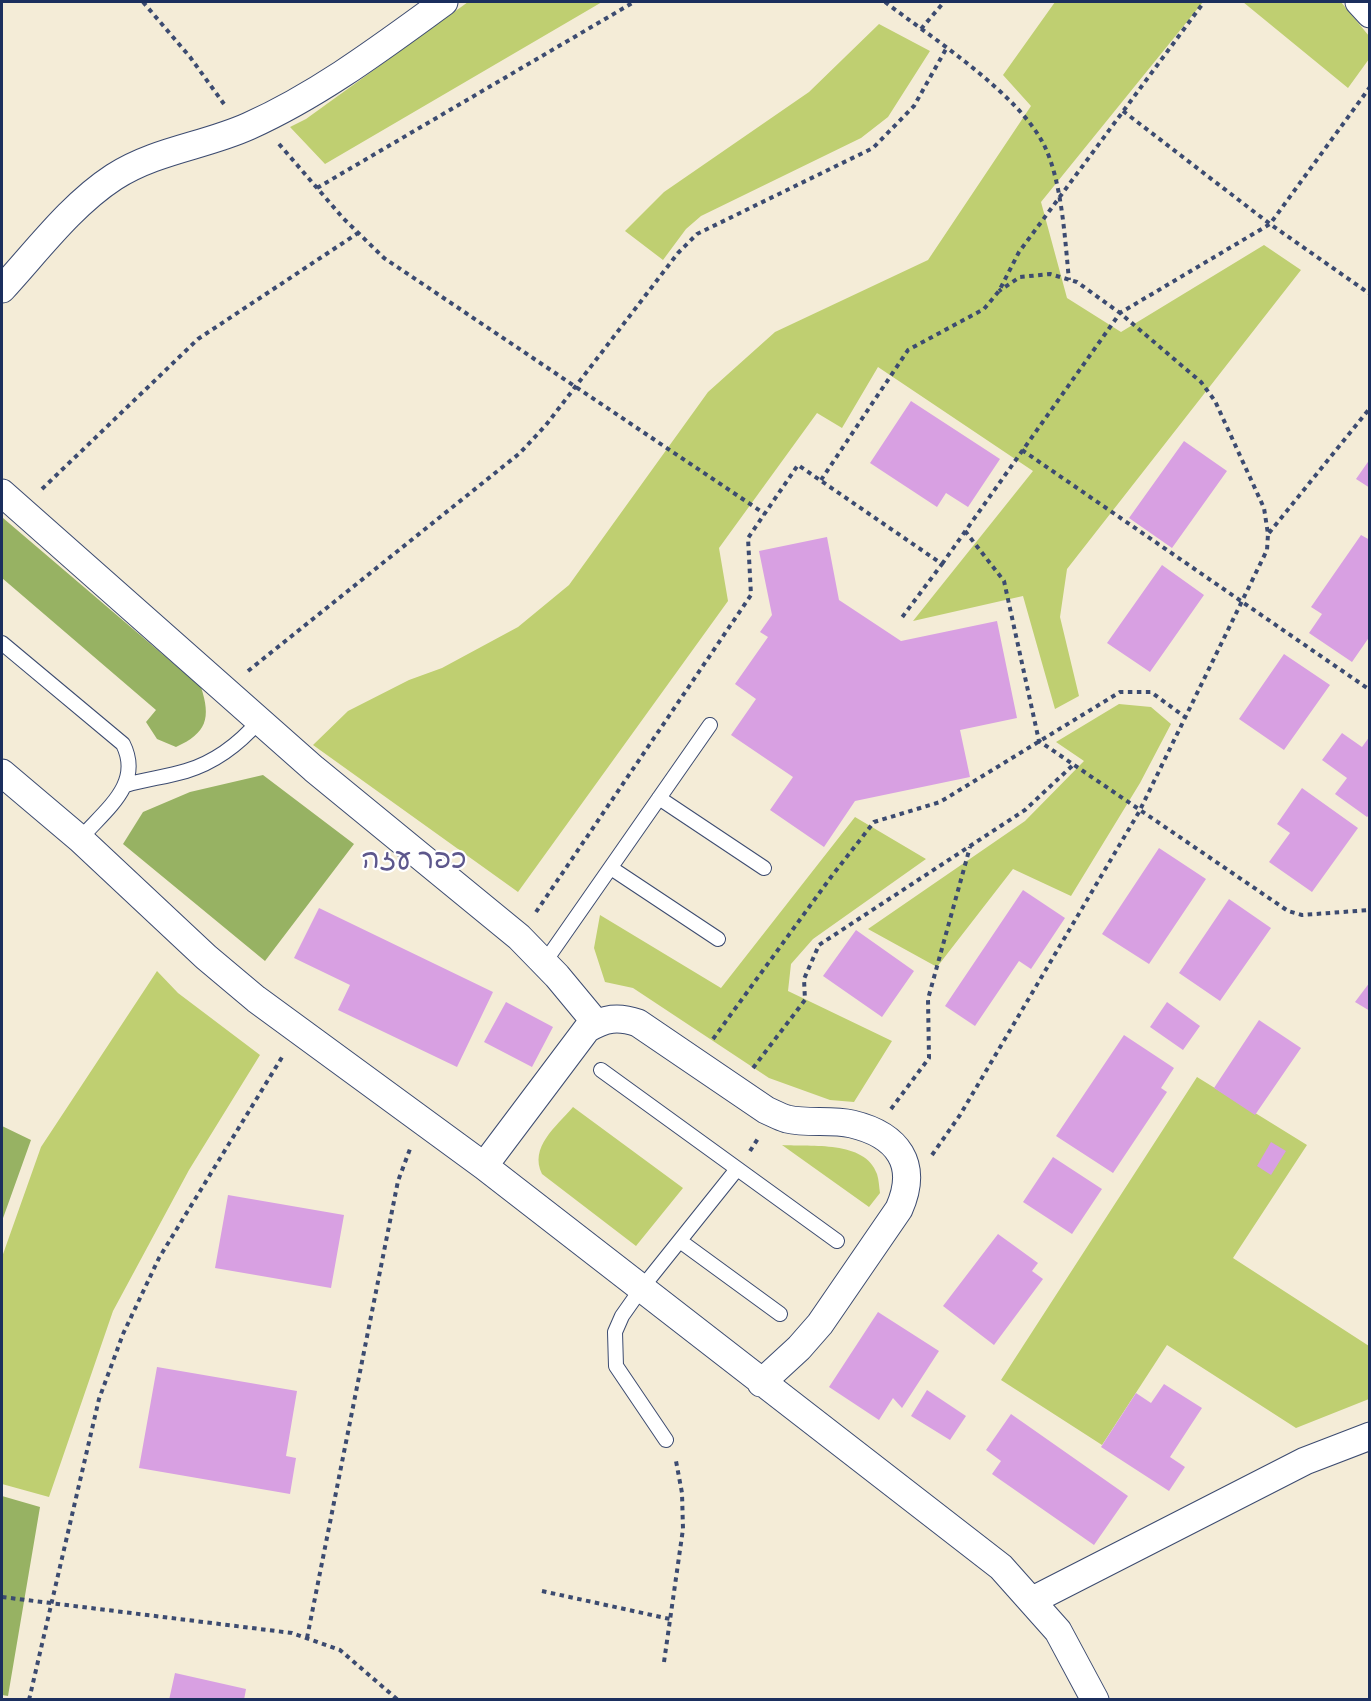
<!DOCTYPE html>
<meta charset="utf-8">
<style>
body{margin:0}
#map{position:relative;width:1371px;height:1701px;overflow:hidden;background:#f4ecd7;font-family:Itim,sans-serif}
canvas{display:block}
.frame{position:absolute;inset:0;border:3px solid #1b2f5e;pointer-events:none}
</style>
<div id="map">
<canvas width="1371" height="1701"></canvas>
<div class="frame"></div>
</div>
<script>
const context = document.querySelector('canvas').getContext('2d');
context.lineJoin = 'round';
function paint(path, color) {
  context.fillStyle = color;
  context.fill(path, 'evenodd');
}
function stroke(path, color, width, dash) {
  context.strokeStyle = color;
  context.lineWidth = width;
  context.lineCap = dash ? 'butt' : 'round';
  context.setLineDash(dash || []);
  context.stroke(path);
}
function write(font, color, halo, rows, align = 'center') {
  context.font = font + ' Itim,"Playpen Sans Hebrew",sans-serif';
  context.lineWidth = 4.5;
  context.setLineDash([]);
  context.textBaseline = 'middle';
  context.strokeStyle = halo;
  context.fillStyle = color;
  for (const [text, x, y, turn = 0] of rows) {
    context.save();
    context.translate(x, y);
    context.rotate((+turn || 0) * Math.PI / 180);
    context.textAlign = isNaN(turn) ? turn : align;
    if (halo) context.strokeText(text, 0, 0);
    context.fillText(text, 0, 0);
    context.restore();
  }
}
paint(new Path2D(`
 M468,2H602L325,164L290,127L306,119Z
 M1055,2H1203L1041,202L1067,298L1121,332L1264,245L1301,270L1067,569L1060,617L1079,696L1055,709L1023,596L913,621L1033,471L878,367L842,428L817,413L719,548L728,601L518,892L313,745L348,711L409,680L442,668L518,627L569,585L708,392L775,332L928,260L1031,106L1003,75Z
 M1243,2H1341L1369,36V59L1348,88Z
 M879,24L930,51L888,117L861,138L701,216L686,229L663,260L625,231L664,192L809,92Z
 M1119,704L1151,707L1171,724L1140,783L1071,896L1013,869L937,967L868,929L1025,821L1084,761L1056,742Z
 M855,817L926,859L813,939L791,964L788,991L892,1041L854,1102L830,1100L769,1078L633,988L605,982L594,948L600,915L721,988Z
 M157,971L178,993L260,1055L189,1170L113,1311L49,1497L2,1484V1257L41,1147Z
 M1197,1077L1307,1145L1233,1258L1369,1346V1399L1296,1428L1167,1345L1102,1445L1001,1380Z
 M573,1107L683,1188L636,1246L542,1174C529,1147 556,1127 573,1107Z
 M782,1145C811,1147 865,1140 877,1174C879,1180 879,1187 880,1193L869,1207Z`), '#bfcf71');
paint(new Path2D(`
 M3,518L201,687C211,718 207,733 176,747L157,739L146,722L156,710L2,578Z
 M263,775L354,844L265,961L123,844L143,812L190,792Z
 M2,1126L31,1140L2,1221Z
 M2,1496L40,1507L8,1696L2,1695Z`), '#97b263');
paint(new Path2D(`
 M911,401L1000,459L968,507L946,493L937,507L870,463Z
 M1184,441L1227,471L1172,548L1129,518Z
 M1370,459V488L1356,479Z
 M1361,535L1370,540V636L1352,662L1309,633L1322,614L1311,607Z
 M827,537L839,600L901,641L997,621L1017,718L960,730L970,777L855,801L824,847L770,810L793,777L731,735L756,699L735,684L768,637L760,632L772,615L759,551Z
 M1162,565L1204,595L1150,672L1107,643Z
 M1284,654L1330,685L1284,750L1239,719Z
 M1342,733L1362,747L1370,736V814L1367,817L1335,794L1347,778L1322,760Z
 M1302,788L1358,828L1312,892L1269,862L1290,833L1277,824Z
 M1159,848L1206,879L1149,964L1102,934Z
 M1023,890L1065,918L1031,969L1019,961L975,1026L945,1006Z
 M1229,899L1271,928L1220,1001L1179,973Z
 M319,908L493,992L457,1067L338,1010L350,985L294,958Z
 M856,930L914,971L882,1017L823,976Z
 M1370,982V1011L1355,1002Z
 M506,1002L553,1027L532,1067L484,1042Z
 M1167,1002L1200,1026L1183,1050L1150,1027Z
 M1259,1020L1301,1048L1255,1115L1214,1088Z
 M1124,1035L1174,1068L1161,1088L1167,1092L1113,1173L1056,1136Z
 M1271,1142L1286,1151L1271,1175L1257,1166Z
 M1053,1157L1102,1189L1072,1234L1023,1202Z
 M228,1195L344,1215L331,1288L215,1268Z
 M998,1234L1038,1263L1032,1271L1043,1279L994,1345L943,1306Z
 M878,1312L939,1351L902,1408L893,1398L879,1420L829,1387Z
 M157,1367L297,1391L286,1456L296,1458L290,1494L139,1468Z
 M1164,1384L1202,1408L1170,1457L1185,1467L1169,1491L1101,1447L1136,1393L1151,1403Z
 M927,1390L966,1416L950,1440L911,1416Z
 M1011,1414L1128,1496L1094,1545L992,1474L1001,1461L986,1450Z
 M175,1673L246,1689L244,1700H169Z`), '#d8a0e2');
const lane = new Path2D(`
 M2,643L123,744C143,784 106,809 80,839
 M126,785C146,779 166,777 186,771C216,762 239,744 259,721
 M659,798L764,868
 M611,868L718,939
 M544,963L710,725
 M601,1070L837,1241
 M680,1241L780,1314
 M666,1440L616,1366L615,1332L622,1316L641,1289L737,1169`);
const street = new Path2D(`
 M1359,2L1370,14
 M2,289C37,251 71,205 114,177C156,150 205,146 249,126C320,94 382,47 444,2
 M2,493L314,769L519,937L557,976L596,1023
 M2,773L80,839L206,957L256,999L484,1166L1001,1567L1058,1631L1095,1700
 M484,1166L587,1029C605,1018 618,1016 638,1023L766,1110C773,1113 780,1117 787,1119C808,1124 831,1119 852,1124C898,1135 919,1164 899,1209L820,1324L799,1348L761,1383
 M1033,1600L1305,1461L1370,1436`);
stroke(lane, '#3c4b70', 16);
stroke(street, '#3c4b70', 29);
stroke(new Path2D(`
 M143,2L190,57L224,104
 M885,2C932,38 1018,93 1044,145C1062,181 1065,240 1069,280
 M921,29L944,2
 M1123,111L1270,224L1370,294
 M279,144L343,218L384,258L765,514
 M317,188L634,2
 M1022,450L1370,690
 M821,480L908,350L984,309L999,291L1019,252L1204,2
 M42,489L198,339L358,233
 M965,531L1004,581L1039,741L1288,911L1302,915L1370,910
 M1269,533L1370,408
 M942,564L1120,313L1270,224L1370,87
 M248,671L520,453L546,425L678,253L697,234L873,148L914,106L946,49
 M536,912L751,595L748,538L798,465L942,564L900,620
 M713,1039L831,877L874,822L940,802L1120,692H1151L1185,717
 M753,1068L805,1000L804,979L819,945L1025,810L1073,765
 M891,1109L929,1058L928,999L970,847
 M750,1151L759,1137
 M932,1155L960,1115L1139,812L1267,550L1268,534L1264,508L1215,401L1201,382L1120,313L1077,282L1050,274L1020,277L999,291
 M542,1591L670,1619
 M2,1597L292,1633L340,1650L398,1700
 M307,1638L398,1181L410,1149
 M664,1662L683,1529L682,1493L676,1461
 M29,1700L99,1399L123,1334L159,1258L284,1054`), '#3c4b70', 4, [4.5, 4.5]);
stroke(lane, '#fff', 14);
stroke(street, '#fff', 27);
write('28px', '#5d578c', '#fff', [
 ["כפר עזה",414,861]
]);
</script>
